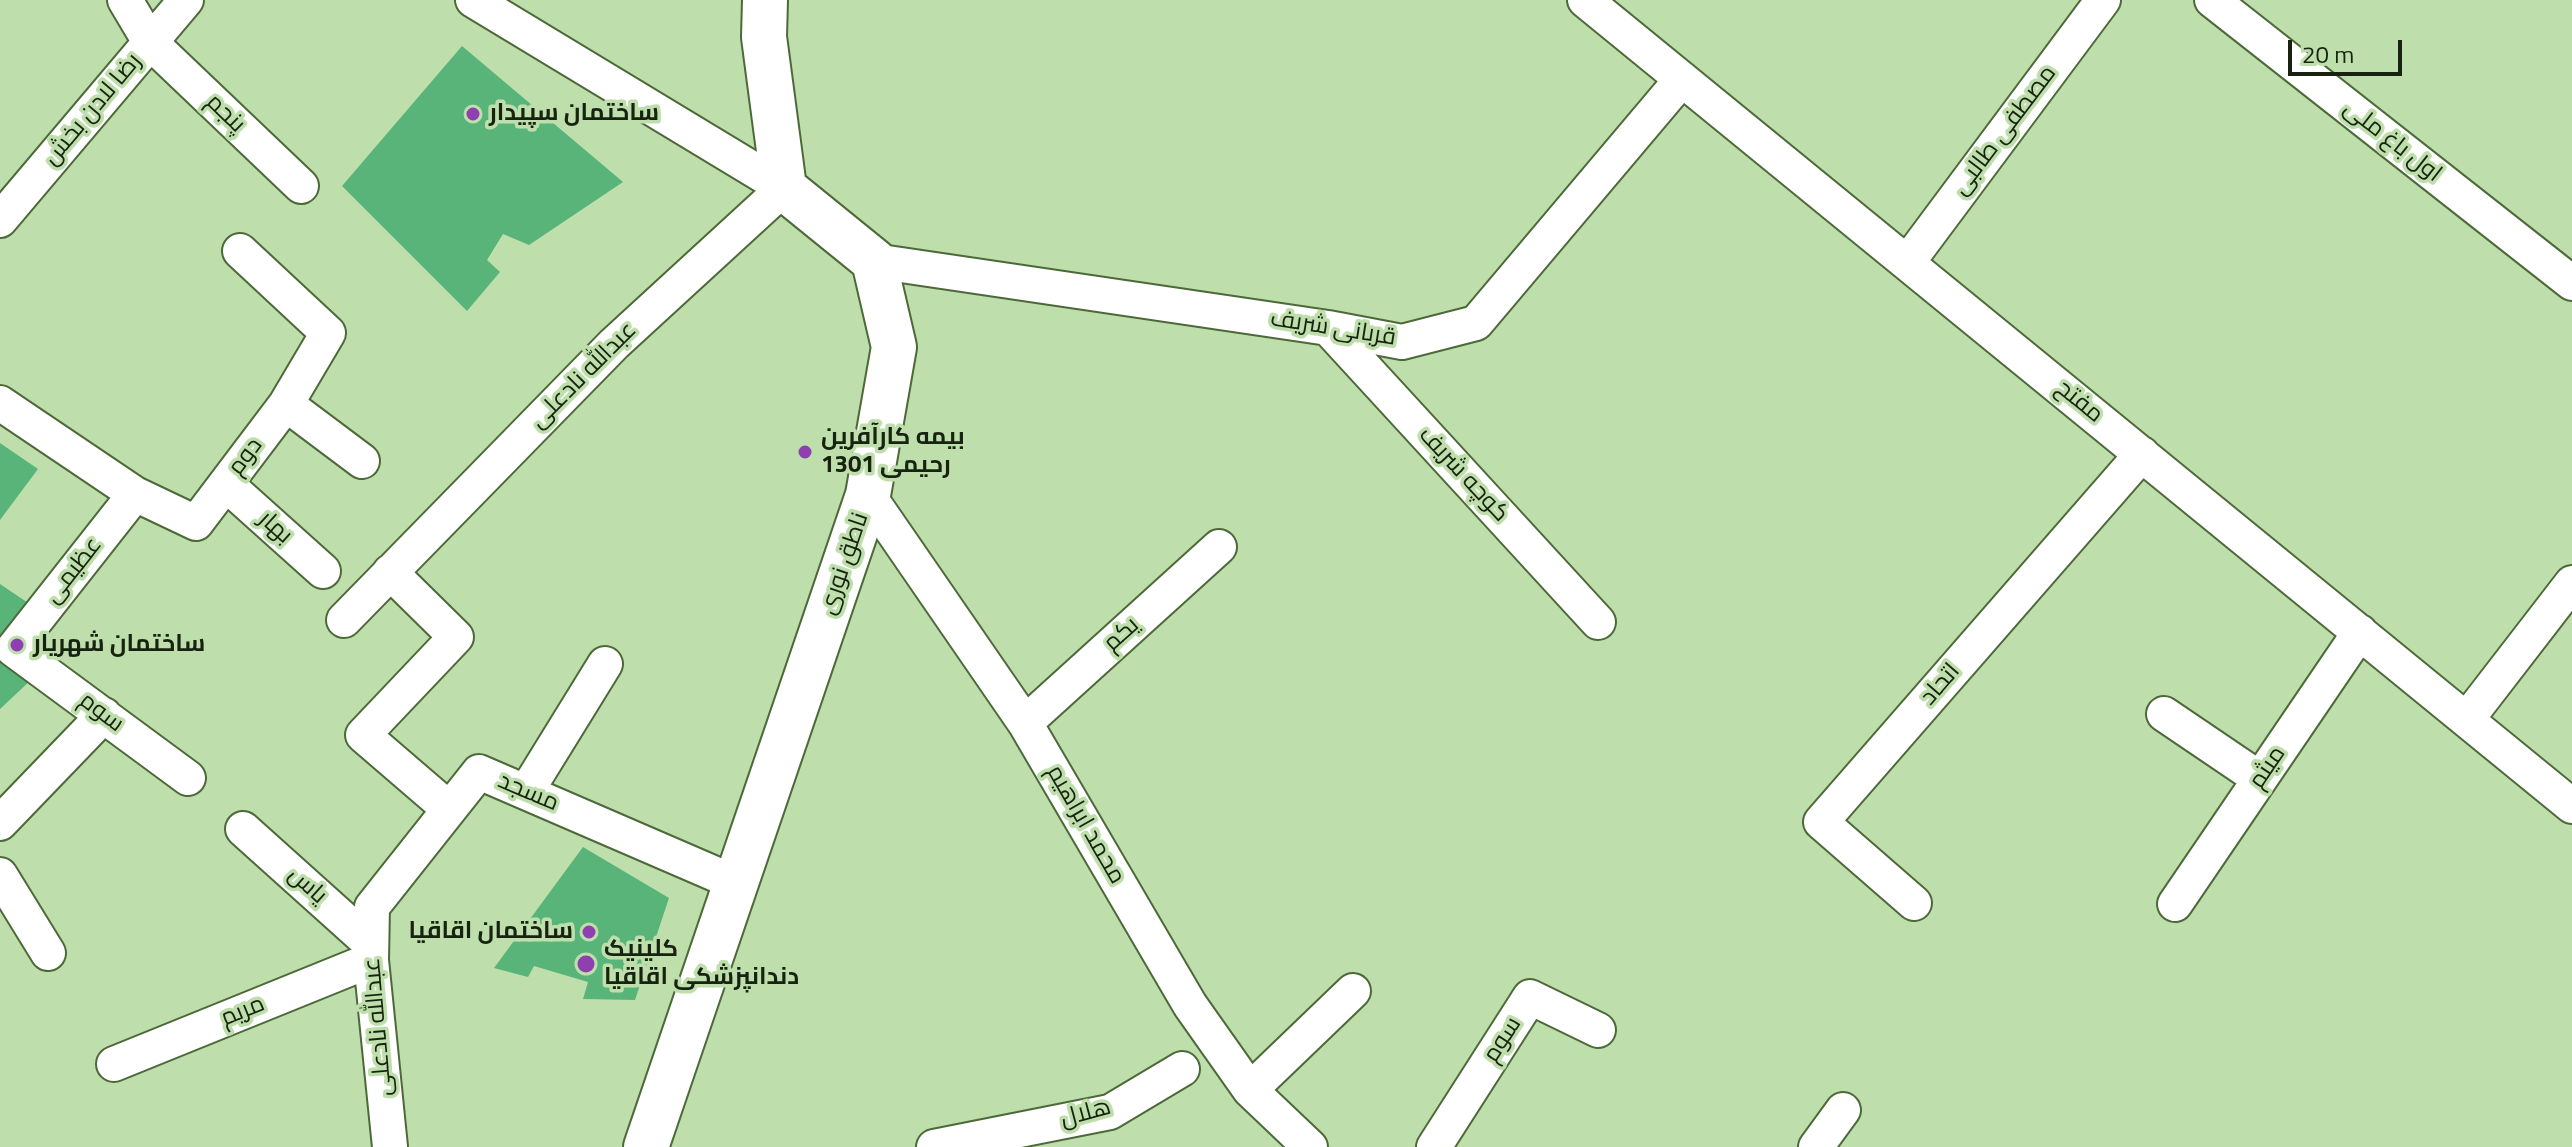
<!DOCTYPE html>
<meta charset="utf-8">
<style>
body{margin:0}
#map{position:relative;width:2572px;height:1147px;overflow:hidden;background:#bedfab;font-family:"Titillium Web",sans-serif}
canvas{display:block}
.scale{position:absolute;left:2288px;top:40px;width:114px;height:36px;box-sizing:border-box;border:4px solid #172310;border-top:0;padding-left:10px;font-size:24px;line-height:28px;white-space:nowrap;color:#172310;-webkit-text-stroke:6px #bedfab;paint-order:stroke}
</style>
<div id="map">
<canvas width="2572" height="1147"></canvas>
<div class="scale">20 m</div>
</div>
<script>
const context = document.querySelector('canvas').getContext('2d');
context.lineJoin = 'round';
function paint(path, color) {
  context.fillStyle = color;
  context.fill(path, 'evenodd');
}
function stroke(path, color, width, dash) {
  context.strokeStyle = color;
  context.lineWidth = width;
  context.lineCap = dash ? 'butt' : 'round';
  context.setLineDash(dash || []);
  context.stroke(path);
}
function write(font, color, halo, rows, align = 'center') {
  context.font = font + ' "Titillium Web",Cairo,sans-serif';
  context.lineWidth = 7;
  context.setLineDash([]);
  context.textBaseline = 'middle';
  context.strokeStyle = halo;
  context.fillStyle = color;
  for (const [text, x, y, turn = 0] of rows) {
    context.save();
    context.translate(x, y);
    context.rotate((+turn || 0) * Math.PI / 180);
    context.textAlign = isNaN(turn) ? turn : align;
    if (halo) context.strokeText(text, 0, 0);
    context.fillText(text, 0, 0);
    context.restore();
  }
}
paint(new Path2D(`
 M462,46L623,182L529,245L503,234L487,260L500,272L467,311L342,186Z
 M0,443L38,469L0,520Z
 M0,584L55,621L14,668L32,679L0,709Z
 M583,847L669,898L635,1000L583,999L588,982L534,966L528,977L494,968Z`), '#59b47a');
const street = new Path2D(`
 M125,0L150,42L301,186
 M1585,0L2572,806
 M2212,0L2572,283
 M0,220L186,0
 M874,261L1328,328L1402,342L1476,323L1682,79
 M1907,263L2103,0
 M1328,328L1598,622
 M0,403L135,494L196,523L286,404L328,333L240,251
 M286,404L362,461
 M226,484L323,571
 M135,494L13,649L188,778
 M868,495L1025,723L1190,1005L1250,1090L1310,1147
 M390,572L456,637L363,735L449,809
 M344,620L614,344L784,188L473,0
 M2164,714L2260,779
 M2467,719L2572,583
 M1025,723L1219,547
 M526,792L605,664
 M0,823L104,715
 M243,829L371,944
 M0,875L48,953
 M1914,903L1821,822L2142,454
 M2175,904L2360,632
 M114,1064L371,960
 M1250,1090L1353,991
 M390,1147L371,960L372,907L479,772L736,883
 M934,1147L1110,1112L1182,1069
 M1434,1147L1530,997L1598,1030
 M1816,1147L1843,1110`);
const secondary = new Path2D(`
 M646,1147L868,495L894,347L874,261L784,188L764,37L765,0`);
stroke(street, '#4d693a', 38);
stroke(secondary, '#4d693a', 48);
stroke(street, '#fff', 34);
stroke(secondary, '#fff', 44);
for (const [x, y, r, color] of [
 [473,114,8,"#8e40b0"],
 [805,452,8,"#8e40b0"],
 [17,645,8,"#8e40b0"],
 [589,932,8,"#8e40b0"],
 [586,964,10,"#8e40b0"]
]) {
  const dot = new Path2D();
  dot.arc(x, y, r, 0, 2 * Math.PI);
  context.fillStyle = color;
  context.fill(dot);
  stroke(dot, '#bedfab', 3);
}
write('24px', '#172310', '#bedfab', [
 ["رضا لادن بخش",93,110,-50],
 ["پنجم",225,114,44],
 ["مصطفی طالبی",2005,131,-53],
 ["اول باغ ملی",2392,142,38],
 ["قربانی شریف",1333,329,9],
 ["عبدالله نادعلی",584,376,-45],
 ["مفتح",2079,402,39],
 ["دوم",246,457,-53],
 ["کوچه شریف",1463,475,47],
 ["بهار",275,528,42],
 ["ناطق نوری",845,564,-71],
 ["عظیمی",74,571,-52],
 ["یکم",1122,635,-42],
 ["اتحاد",1941,685,-49],
 ["سوم",101,713,37],
 ["میثم",2268,768,-56],
 ["مسجد",528,793,23],
 ["محمد ابراهیم",1085,825,60],
 ["یاس",307,886,42],
 ["مریم",243,1012,-22],
 ["عبدالله نادعلی",379,1027,-95],
 ["سوم",1503,1040,-57],
 ["هلال",1086,1114,-15]
]);
write('bold 24px', '#172310', '#bedfab', [
 ["ساختمان سپیدار",489,114],
 ["بیمه کارآفرین",821,438],
 ["1301 رحیمی",821,466],
 ["ساختمان شهریار",33,645],
 ["ساختمان اقاقیا",573,932,"right"],
 ["کلینیک",604,950],
 ["دندانپزشکی اقاقیا",604,978]
], 'left');
</script>
